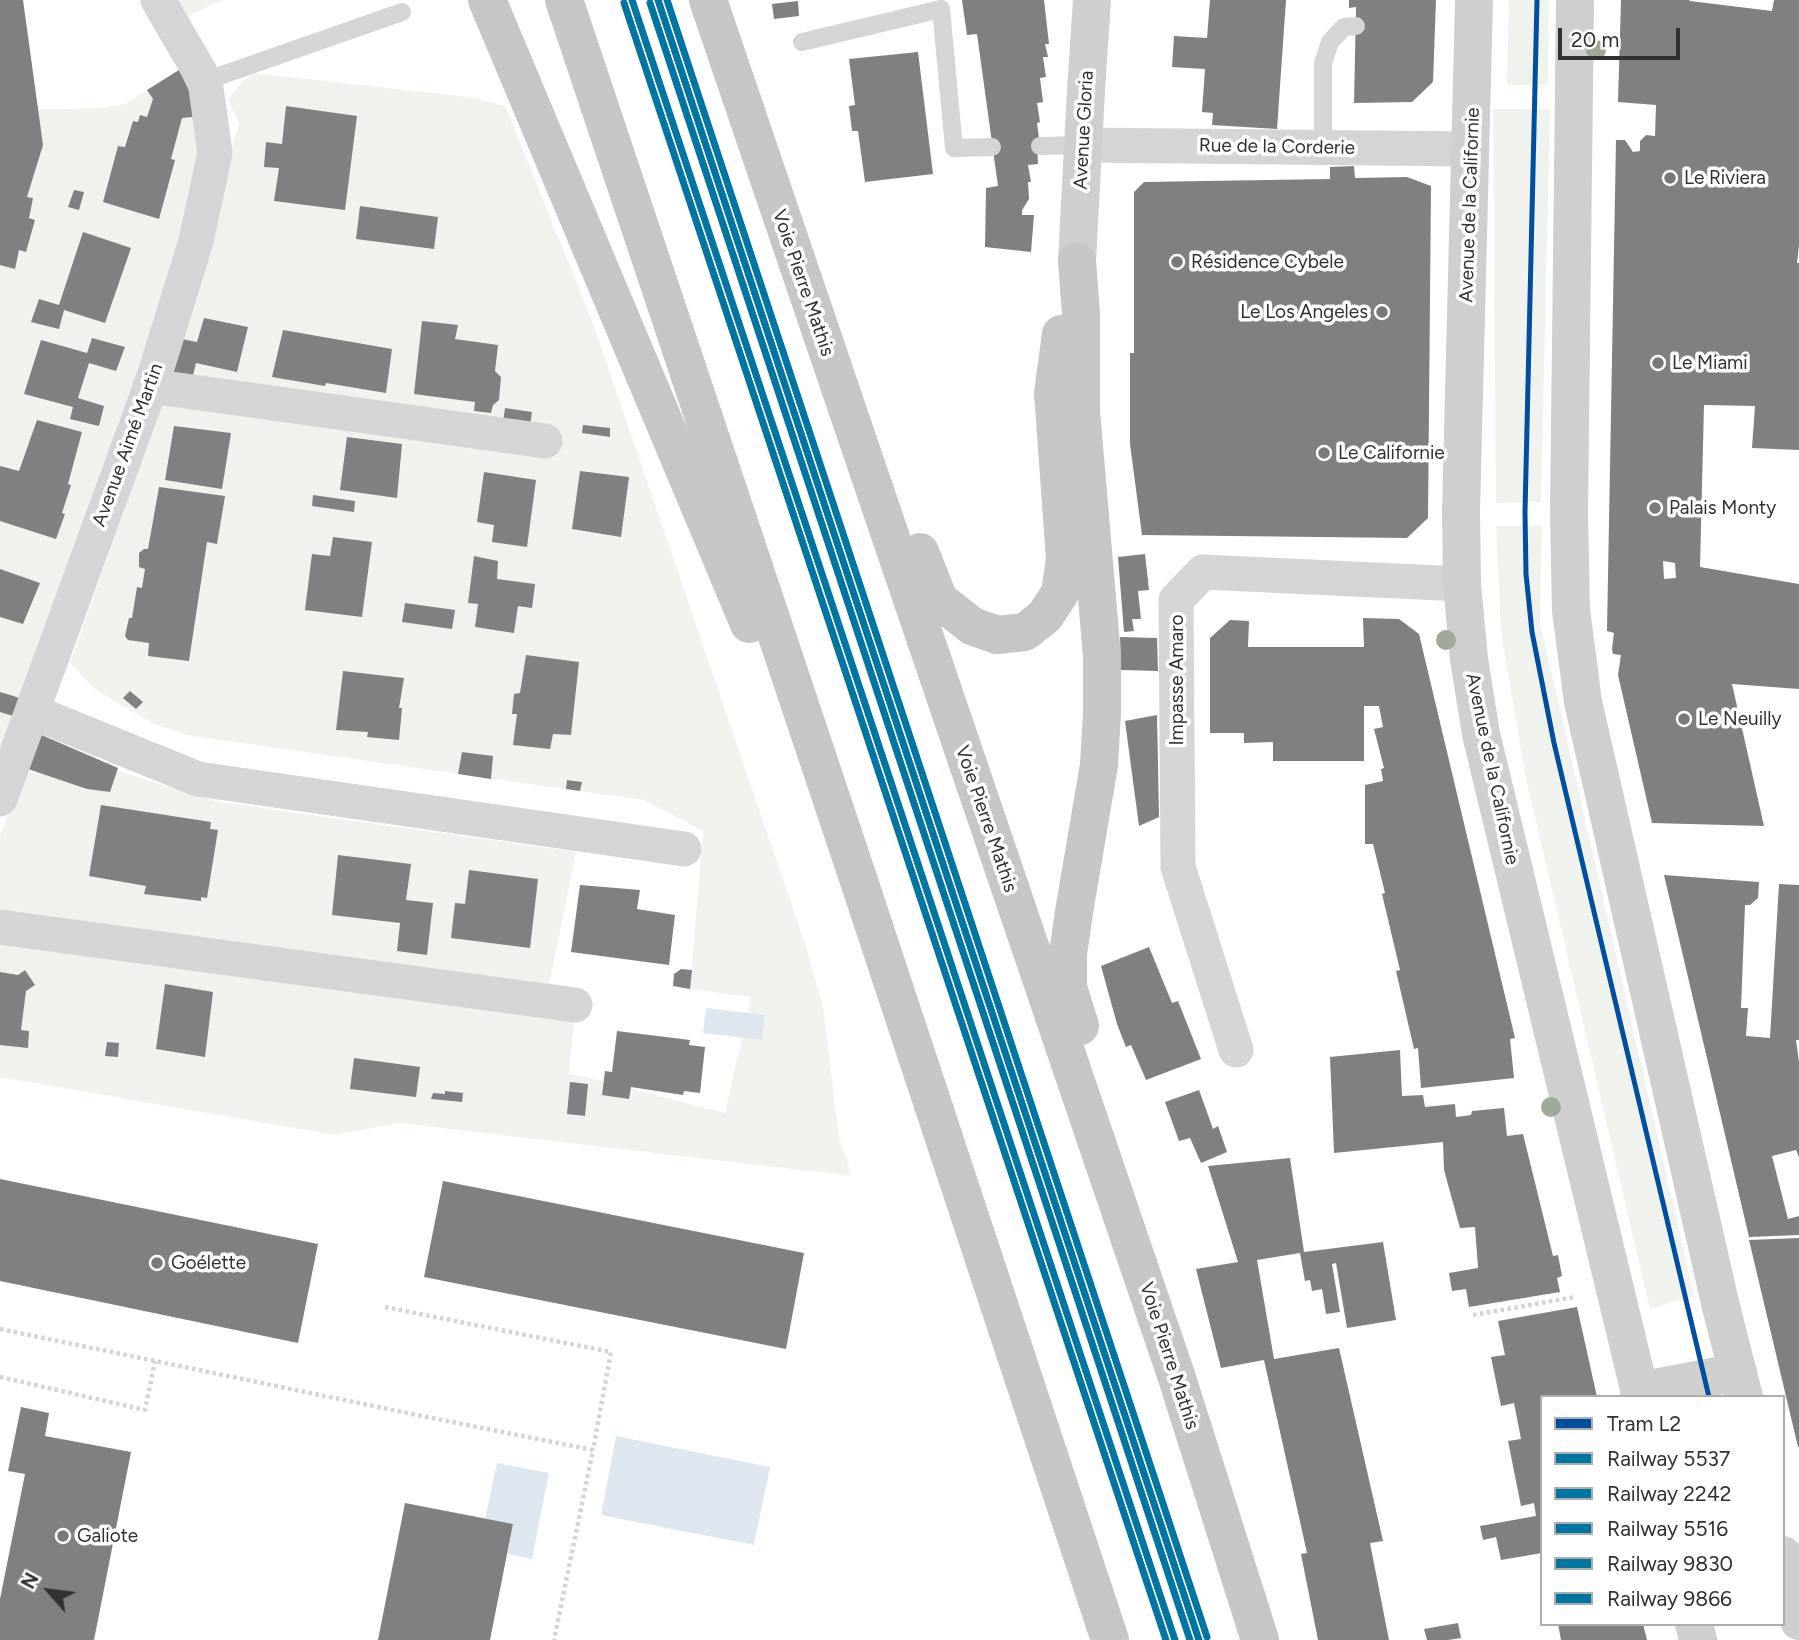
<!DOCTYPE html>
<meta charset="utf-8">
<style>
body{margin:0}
#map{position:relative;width:1799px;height:1640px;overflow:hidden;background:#fff;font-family:Figtree,sans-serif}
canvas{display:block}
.legend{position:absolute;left:1540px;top:1395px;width:245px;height:231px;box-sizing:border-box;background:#fff;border:2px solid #adadad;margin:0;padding:9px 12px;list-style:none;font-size:21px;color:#313131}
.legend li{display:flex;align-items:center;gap:14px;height:35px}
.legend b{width:35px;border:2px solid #adadad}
.north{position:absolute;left:14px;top:1556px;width:70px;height:70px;-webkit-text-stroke:5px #fff;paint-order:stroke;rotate:298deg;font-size:19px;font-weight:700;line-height:28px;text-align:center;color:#313131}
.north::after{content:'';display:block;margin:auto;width:24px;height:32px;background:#313131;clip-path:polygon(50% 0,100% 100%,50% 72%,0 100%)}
.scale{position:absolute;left:1558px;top:28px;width:122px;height:32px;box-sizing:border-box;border:4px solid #313131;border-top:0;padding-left:9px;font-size:21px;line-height:24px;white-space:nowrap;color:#313131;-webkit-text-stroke:5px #fff;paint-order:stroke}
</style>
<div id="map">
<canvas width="1799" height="1640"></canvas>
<ul class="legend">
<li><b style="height:9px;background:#004f9f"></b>Tram L2</li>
<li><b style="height:9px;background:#0075a1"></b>Railway 5537</li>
<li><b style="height:9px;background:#0075a1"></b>Railway 2242</li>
<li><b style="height:9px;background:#0075a1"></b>Railway 5516</li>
<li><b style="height:9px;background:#0075a1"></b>Railway 9830</li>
<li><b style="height:9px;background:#0075a1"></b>Railway 9866</li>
</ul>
<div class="north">N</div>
<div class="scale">20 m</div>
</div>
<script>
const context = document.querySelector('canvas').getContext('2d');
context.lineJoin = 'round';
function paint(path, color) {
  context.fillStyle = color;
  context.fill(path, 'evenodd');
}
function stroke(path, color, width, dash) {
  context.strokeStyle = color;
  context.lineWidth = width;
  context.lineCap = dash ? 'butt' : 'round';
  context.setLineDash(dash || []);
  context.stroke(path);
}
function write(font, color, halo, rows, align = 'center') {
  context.font = font + ' Figtree,sans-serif';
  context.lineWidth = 7;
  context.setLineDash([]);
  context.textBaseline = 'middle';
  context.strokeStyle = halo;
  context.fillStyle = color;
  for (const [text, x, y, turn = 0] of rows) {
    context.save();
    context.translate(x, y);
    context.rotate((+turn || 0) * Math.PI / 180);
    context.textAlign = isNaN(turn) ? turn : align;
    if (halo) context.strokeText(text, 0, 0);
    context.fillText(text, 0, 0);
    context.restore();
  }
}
paint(new Path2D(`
 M169,0H223L179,20Z
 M1509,0H1549L1548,85H1507Z
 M179,70L202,116L207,160L123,431L5,747L0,746V237L32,110L100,108L125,104Z
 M254,73L476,98L505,106L593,323L805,944L823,1006L839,1138L852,1176L399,1123L335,1135L0,1077V942L574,1020L569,1073L725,1113L751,997L690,989L703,831L644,800L192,736L154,724L96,690L70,663L159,411L239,123L228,100L242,82Z
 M1493,109H1550L1541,502L1496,503Z
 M1496,526H1542L1540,622L1694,1296L1650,1309L1525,774L1501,632Z
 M95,764L219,802L576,852L548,990L0,916V836L23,774Z`), '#f0f3ed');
paint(new Path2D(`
 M706,1008L765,1015L762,1040L703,1033Z
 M616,1436L770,1467L754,1545L601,1515Z
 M497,1463L549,1473L532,1559L508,1554L513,1524L485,1519Z`), '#dee7f0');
paint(new Path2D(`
 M0,0H23L43,145L27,197L33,198L29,218L35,220L26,252L19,250L15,269L0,265Z
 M962,0H1044L1049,44H1045L1048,57H1043L1046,77L1040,78L1043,102L1037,103L1040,122L1037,123L1040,146H1037L1038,164L1028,165L1031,182H1028L1029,199L1022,210V215H1034L1031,252L985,247L986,188L998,186L977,34L967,35Z
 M1210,0H1286L1277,129L1212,125L1213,113L1202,112L1205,69L1172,67L1174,36L1207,38Z
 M1349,0H1436L1433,82L1412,102L1354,103L1356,7L1349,8Z
 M1621,0H1689L1690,1L1772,11L1774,0H1799V245L1797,263H1799V450L1752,448L1755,406L1704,405L1700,567L1799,584V689L1732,684L1764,826L1652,823L1618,675L1621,655L1613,654L1612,649L1614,633L1607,631L1616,140H1625L1633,152L1640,151V141L1646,135L1655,136L1656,105L1618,102ZM1663,561L1675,563L1676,578L1664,579Z
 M798,1L799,16L774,19L772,4Z
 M918,52L933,174L865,182L858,131H852L849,106L855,105L849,59Z
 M179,70L202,116L182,118L171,159L175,160L159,219L103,202L118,146L125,147L133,121L138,122L140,115L147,117L153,99L147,90Z
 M286,106L357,116L345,210L274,201L279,168L264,167L266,142L282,144Z
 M1354,166L1355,178L1407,177L1431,186L1428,518L1407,538L1142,535L1130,444V353H1134V192L1144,182L1330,179V167Z
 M74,190L84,192L79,210L68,207Z
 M360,206L438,217L434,249L356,239Z
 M83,232L131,248L105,323L64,310L59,329L31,322L39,299L59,305Z
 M204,318L248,327L237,372L196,363L192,380L171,377L182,339L197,342Z
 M422,321L458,325L455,339L498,345L495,371L501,377L499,400L493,405L491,413L474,411L475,402L414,394Z
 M283,330L392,349L386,393L326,383L325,386L272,377Z
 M92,338L125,347L116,371L89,363L78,398L104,406L99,426L70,419L73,407L24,394L41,340L87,353Z
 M505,408L532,412L530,426L503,422Z
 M37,420L82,432L68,484L71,485L62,513L65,514L56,539L0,521V466L19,471Z
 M583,425L610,428V437L582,433Z
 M174,426L231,433L222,489L165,480Z
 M347,437L402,444L397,498L340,490Z
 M580,471L629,477L621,537L572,529Z
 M484,472L536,480L527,547L492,542L494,525L477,522Z
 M159,487L225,496L217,544L207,542L189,661L148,656L149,643L128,640L125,636L129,618H132L137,587L142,588L145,569L139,567V553L144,549H148Z
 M313,495L355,501L354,512L312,506Z
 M333,537L372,542L362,617L305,610L312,554L330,556Z
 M1145,554L1149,590L1138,591L1141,619H1132L1134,631L1124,632L1118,557Z
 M474,556L498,561L497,579L535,584L532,608L518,606L514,633L475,627L478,604L468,603Z
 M0,569L40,583L23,624L0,617Z
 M405,603L455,610L452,629L402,622Z
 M1363,618L1399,619L1419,634L1515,1038L1510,1039L1514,1078L1421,1088L1418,1048L1414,1049L1396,971L1400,970L1382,894L1385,893L1373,844H1365V785L1383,781L1381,769L1384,768L1374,729L1383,727L1379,706H1364V761H1273V742L1244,743V733H1210V638L1230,620L1249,621L1248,647H1364Z
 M1120,637L1157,638L1158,671L1121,670Z
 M526,655L579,662L571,735L553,734L550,749L513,745L517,714H512L514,694L520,693Z
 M343,671L404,678L399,708H402L399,740L367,737L368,732L336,730Z
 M130,691L143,702L136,709L123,698Z
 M0,692L23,699L16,717L0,712Z
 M1157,715L1159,817L1139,826L1125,721Z
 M37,733L118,768L110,792L87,789L25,768Z
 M462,752L493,756L491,779L458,774Z
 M567,780L582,782L580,791L566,789Z
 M101,805L211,822L210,829L218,830L207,898L201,897V901L144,894L146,886L89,876Z
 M338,855L411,864L406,900L433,903L427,955L397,951L400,923L332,915Z
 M469,870L538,879L530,948L451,938L455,903L465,904Z
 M1664,875L1759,882L1758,898L1750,905H1745L1741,1008H1748L1746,1036L1770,1038L1779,884L1799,885V1040H1796L1799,1062V1157L1796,1150L1772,1156L1788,1219L1799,1216V1235L1749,1237Z
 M580,885L640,890L637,909L675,915L669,965L571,952Z
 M1149,947L1172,1003L1178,1001L1201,1059L1146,1080L1131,1045L1126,1047L1117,1024L1101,966Z
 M681,969L692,970L690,989L673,986L674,974Z
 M25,970L35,985L26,991L21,1030L29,1031L28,1048L0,1045V972L18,975Z
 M165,984L213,992L205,1057L156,1049Z
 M617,1031L690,1040L689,1045L705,1047L700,1093L684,1091L683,1095L631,1087L629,1099L602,1095L605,1071L612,1072Z
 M107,1042L119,1043L118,1057L105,1056Z
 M1400,1050L1402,1096L1423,1095L1425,1107L1455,1104L1456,1117L1471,1115L1472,1111L1504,1108L1507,1136L1523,1134L1553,1256L1558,1255L1562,1276L1557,1278L1560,1292L1469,1307L1466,1289L1452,1291L1449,1273L1478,1268L1475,1227L1460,1228L1444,1170L1443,1142L1334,1153L1330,1057Z
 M354,1058L420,1067L416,1097L350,1089Z
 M570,1082L588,1084L585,1116L567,1114Z
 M1199,1090L1213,1129L1218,1126L1227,1152L1201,1163L1190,1138L1179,1141L1165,1102Z
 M445,1091L463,1093L462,1102L431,1099L433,1093L445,1094Z
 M1290,1158L1304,1252L1383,1242L1396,1320L1347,1328L1336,1263L1332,1264L1340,1312L1326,1314L1322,1289L1312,1291L1310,1280L1305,1281L1300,1253L1257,1260L1274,1359L1339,1348L1383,1541L1370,1543L1389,1640H1318L1301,1554L1307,1553L1264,1360L1221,1368L1196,1269L1238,1262L1208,1166Z
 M0,1179L318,1244L298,1343L0,1281Z
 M443,1181L804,1253L786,1349L424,1277Z
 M1799,1238V1447H1798L1749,1240Z
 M1577,1307L1597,1397H1542V1553L1501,1560L1496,1537L1483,1540L1480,1526L1536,1516L1534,1503L1521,1506L1508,1441L1521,1439L1514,1403L1501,1406L1491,1357L1505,1355L1498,1321Z
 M21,1407L49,1413L45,1436L131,1452L94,1640H0V1599L25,1474L8,1471Z
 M405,1503L513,1524L490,1640H378Z
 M1458,1623L1461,1638L1448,1640H1427L1424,1629Z
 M1558,1624H1643L1647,1640H1561Z`), '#808080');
stroke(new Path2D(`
 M385,1307L611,1352L593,1450
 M1473,1315L1575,1297
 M0,1329L417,1415L593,1450L554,1640
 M0,1377L145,1410L155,1361`), '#d4d4d4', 4.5, [3.5, 3.5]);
stroke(new Path2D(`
 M802,42L941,9L954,148L992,147
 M205,81L402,12
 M1040,146L1083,145
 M1323,148V63L1330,42L1344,27L1356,26`), '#d5d5d5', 18);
stroke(new Path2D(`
 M1083,145L1471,149
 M150,386L545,441
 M33,712L198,779L684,849
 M0,799L154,377L196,241L215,153L205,81L158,0
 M0,927L575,1005
 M1236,1050L1178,867L1176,600L1203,572L1462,584`), '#d5d5d5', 35);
stroke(new Path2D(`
 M1474,0L1461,512L1462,584L1469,659L1481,734L1641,1397
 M1575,0L1569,513L1571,610L1583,702L1721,1307L1744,1397
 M1077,261L1086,90L1092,0
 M1639,1391L1738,1372
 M1783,1555L1799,1621
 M1694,1624L1698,1640`), '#cfcfcf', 38);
stroke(new Path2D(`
 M487,0L749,624
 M564,0L859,881L1110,1640
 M708,0L1177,1378L1260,1640
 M1077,261L1081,314V411L1102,656V713L1099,765L1074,912L1068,954V987L1080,1026
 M920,552L939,600L972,626L997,635L1025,632L1045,616L1060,593L1065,559L1053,393L1061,334`), '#c6c6c6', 38);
stroke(new Path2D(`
 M632,0L1175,1640`), '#0075a1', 7);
stroke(new Path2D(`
 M658,0L1199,1640`), '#0075a1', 7);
stroke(new Path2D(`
 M650,3L1190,1640`), '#0075a1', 7);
stroke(new Path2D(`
 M624,3L1166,1640`), '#0075a1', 7);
stroke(new Path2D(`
 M667,0L1207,1637`), '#0075a1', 7);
stroke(new Path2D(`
 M1537,0L1525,512L1526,574L1532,632L1554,743L1709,1397`), '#004f9f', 5);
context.fillStyle = '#9fab98';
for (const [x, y] of [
 [1596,50],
 [1446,640],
 [1551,1107]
]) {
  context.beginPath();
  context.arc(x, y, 10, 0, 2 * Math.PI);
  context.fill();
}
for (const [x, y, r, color] of [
 [1670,178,7,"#797979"],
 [1177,262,7,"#797979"],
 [1382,312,7,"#797979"],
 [1658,363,7,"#797979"],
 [1324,453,7,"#797979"],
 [1655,508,7,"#797979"],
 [1684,719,7,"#797979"],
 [157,1263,7,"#797979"],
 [63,1536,7,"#797979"]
]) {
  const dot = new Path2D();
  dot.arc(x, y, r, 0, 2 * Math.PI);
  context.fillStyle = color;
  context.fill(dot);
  stroke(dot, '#fff', 2.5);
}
write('19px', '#313131', '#fff', [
 ["Avenue Gloria",1084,130,-87],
 ["Rue de la Corderie",1277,147,1],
 ["Avenue de la Californie",1470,205,-88],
 ["Voie Pierre Mathis",803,283,71],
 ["Avenue Aimé Martin",128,445,-70],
 ["Impasse Amaro",1177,680,-90],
 ["Avenue de la Californie",1492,769,78],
 ["Voie Pierre Mathis",986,819,71],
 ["Voie Pierre Mathis",1169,1356,72]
]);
write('19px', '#313131', '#fff', [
 ["Le Riviera",1684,178],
 ["Résidence Cybele",1191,262],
 ["Le Los Angeles",1368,312,"right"],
 ["Le Miami",1672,363],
 ["Le Californie",1338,453],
 ["Palais Monty",1669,508],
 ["Le Neuilly",1698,719],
 ["Goélette",171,1263],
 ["Galiote",77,1536]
], 'left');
</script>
